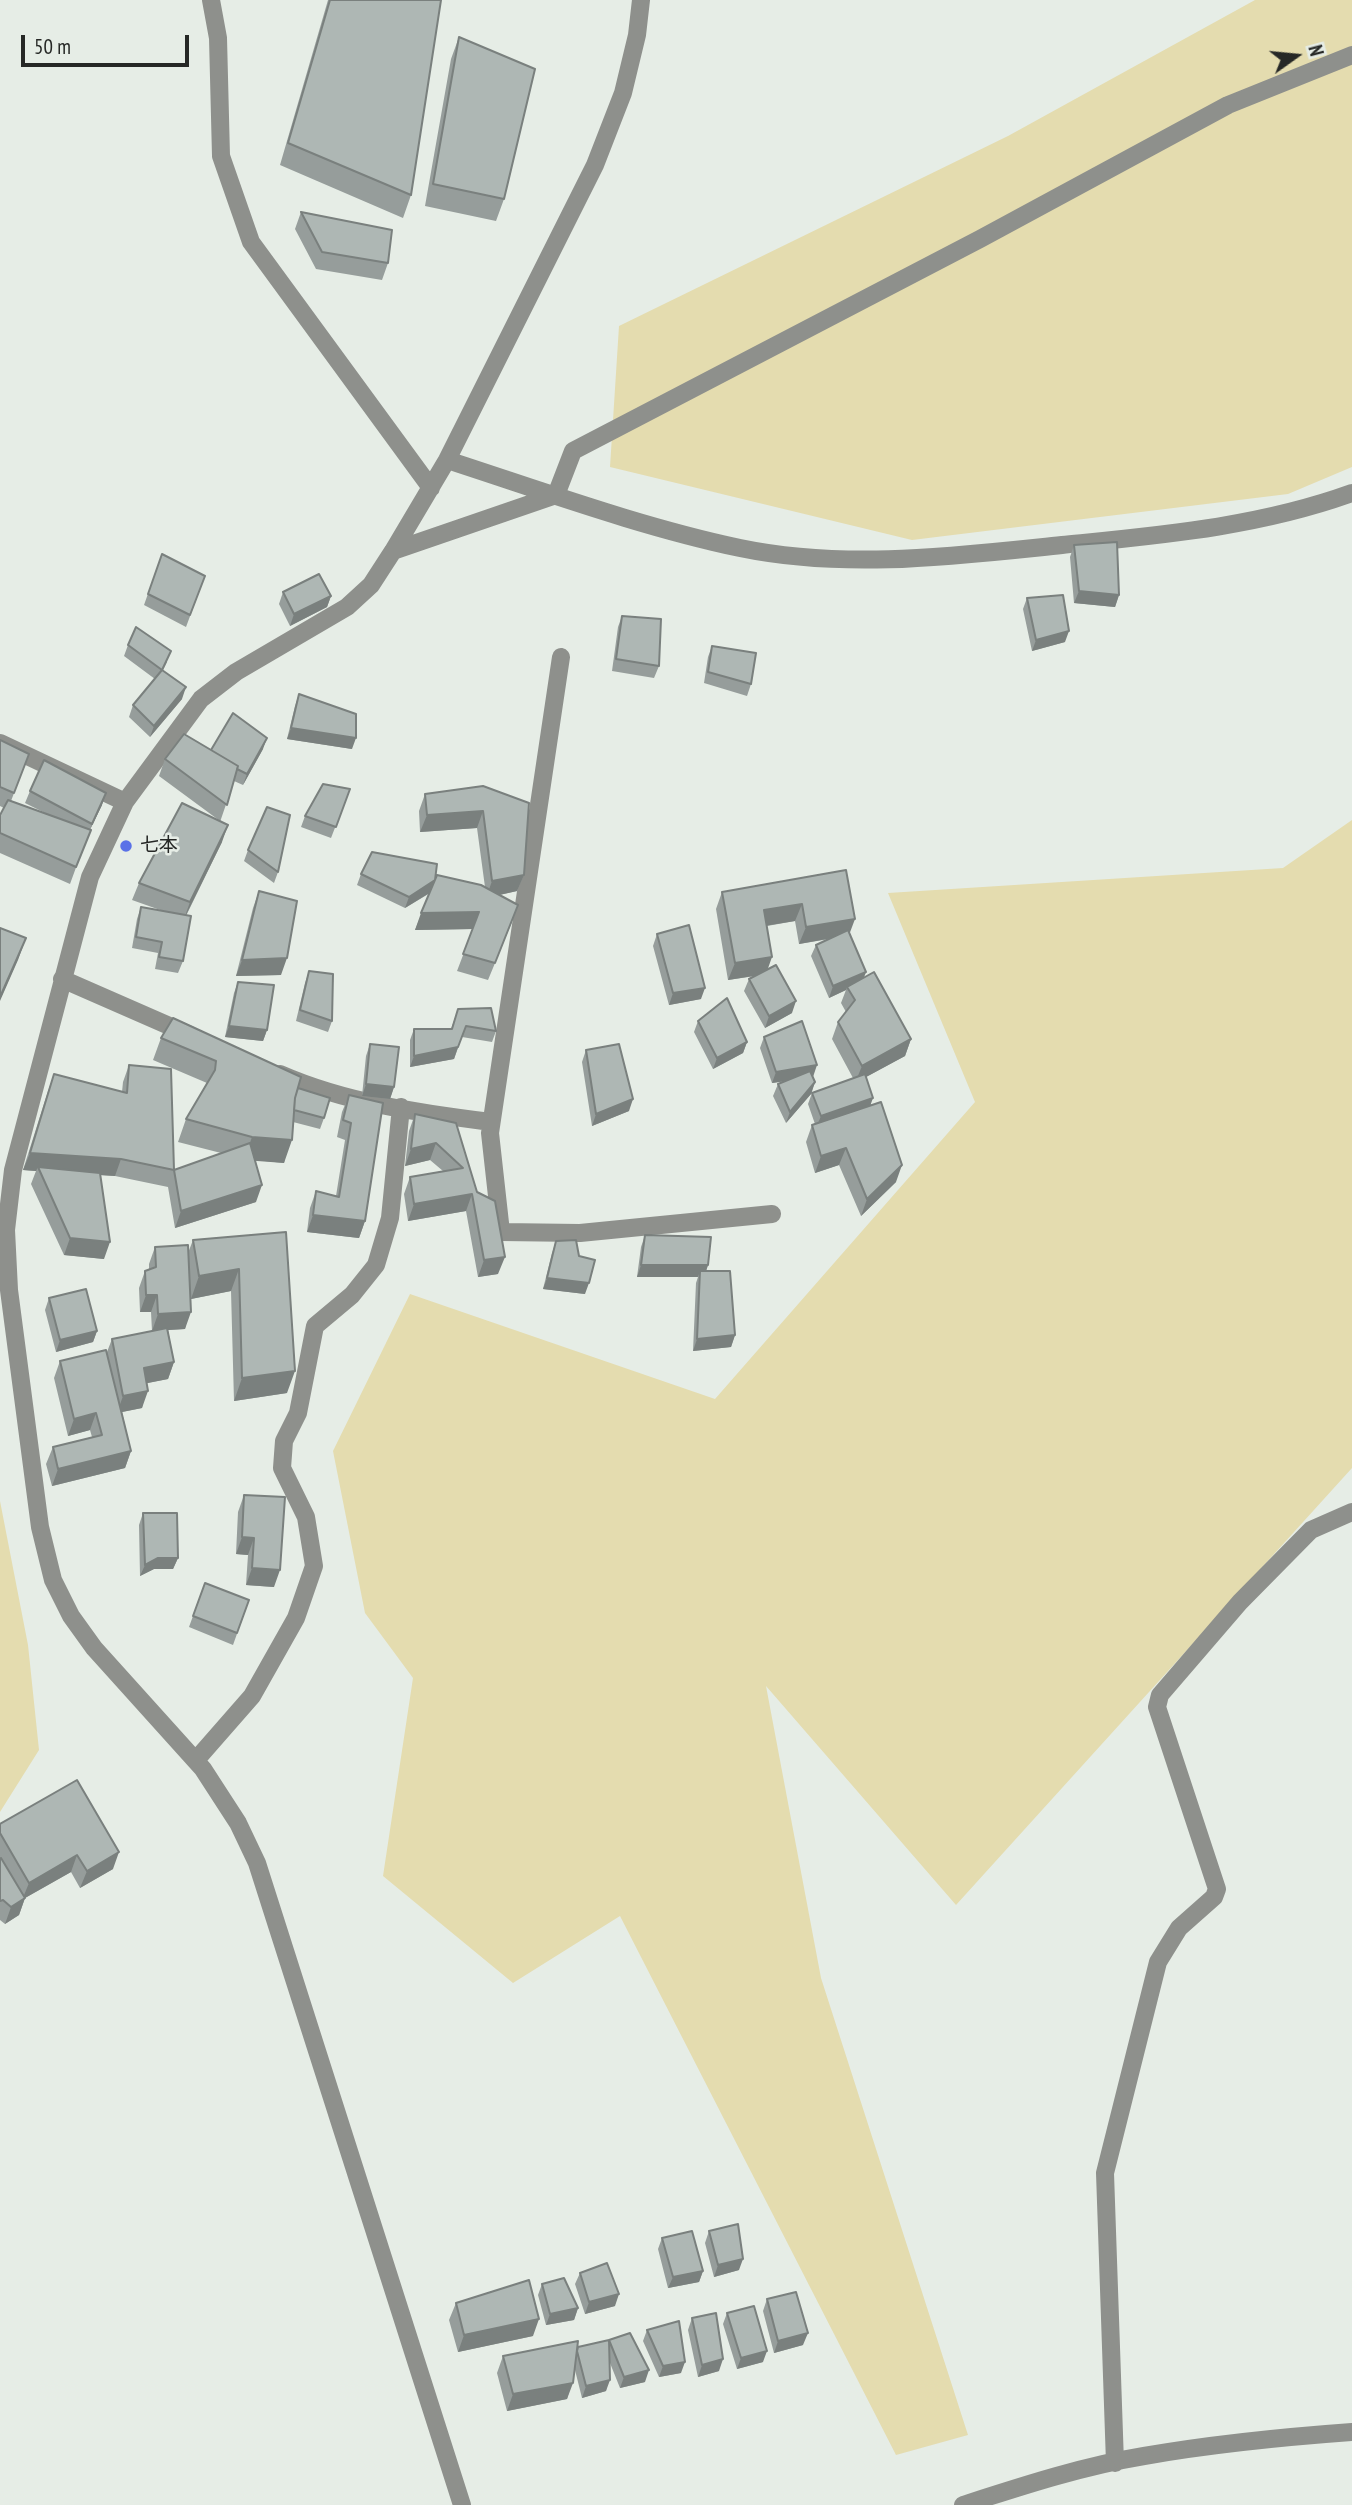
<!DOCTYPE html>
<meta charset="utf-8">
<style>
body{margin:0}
#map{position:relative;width:1352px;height:2505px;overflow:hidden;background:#e6ede6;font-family:"PT Sans Narrow",sans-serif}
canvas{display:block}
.north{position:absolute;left:1261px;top:21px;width:70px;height:70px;-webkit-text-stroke:5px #e6ede6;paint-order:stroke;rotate:75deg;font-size:19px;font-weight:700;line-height:28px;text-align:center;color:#262826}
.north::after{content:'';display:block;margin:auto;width:24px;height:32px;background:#262826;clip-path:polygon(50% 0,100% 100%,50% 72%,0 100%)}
.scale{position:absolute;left:21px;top:35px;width:168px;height:32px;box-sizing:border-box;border:4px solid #262826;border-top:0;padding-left:9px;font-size:21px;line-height:24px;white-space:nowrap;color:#262826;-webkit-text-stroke:5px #e6ede6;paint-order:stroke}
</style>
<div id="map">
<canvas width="1352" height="2505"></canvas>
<div class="north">N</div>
<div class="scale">50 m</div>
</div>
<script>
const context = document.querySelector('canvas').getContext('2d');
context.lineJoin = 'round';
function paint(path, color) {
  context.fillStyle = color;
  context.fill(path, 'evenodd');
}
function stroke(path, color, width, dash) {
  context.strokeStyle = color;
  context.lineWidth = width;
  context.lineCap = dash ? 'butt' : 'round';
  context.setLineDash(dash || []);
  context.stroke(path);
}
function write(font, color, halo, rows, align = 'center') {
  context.font = font + ' "PT Sans Narrow","Noto Sans JP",sans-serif';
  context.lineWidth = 5;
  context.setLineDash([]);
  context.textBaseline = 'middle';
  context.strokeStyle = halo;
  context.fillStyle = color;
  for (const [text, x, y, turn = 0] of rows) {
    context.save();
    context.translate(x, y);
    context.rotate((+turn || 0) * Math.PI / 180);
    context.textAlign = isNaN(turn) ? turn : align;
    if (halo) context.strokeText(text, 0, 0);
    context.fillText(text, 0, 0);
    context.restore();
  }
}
paint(new Path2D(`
 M1255,0H1352V467L1288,494L912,540L610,467L619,326L1008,136Z
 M1352,820V1468L956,1905L766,1686L821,1978L968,2435L896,2455L620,1916L513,1983L383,1876L413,1678L365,1613L333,1451L410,1294L715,1399L975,1102L888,893L1283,868Z
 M0,1501L28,1645L39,1750L0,1812Z`), '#e4dcaf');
stroke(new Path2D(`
 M211,0L218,38L221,156L251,242L431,488
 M447,460C543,491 641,527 740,548C846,570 955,556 1062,545C1161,535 1258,527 1352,493
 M393,551L556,495L573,451L980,239L1228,105L1352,55
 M561,657L490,1133L501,1232L580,1233L772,1214
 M0,743L125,802
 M62,979L190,1035
 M280,1074C346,1103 420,1113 491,1122
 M196,1760L252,1696L296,1618L314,1566L306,1517L282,1468L284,1441L298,1413L315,1326L352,1295L376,1265L390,1218L401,1107
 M1115,2463L1105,2173L1158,1962L1179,1928L1214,1897L1217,1889L1157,1707L1160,1695L1240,1602L1311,1530L1352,1512
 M462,2505L257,1863L238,1823L203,1769L94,1648L71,1616L53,1580L40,1527L9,1290L6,1230L13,1170L90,877L125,802L201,699L236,672L347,607L371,585L393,551L447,460L595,165L623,93L637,35L641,0
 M963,2505C1022,2486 1083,2466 1144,2456C1213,2444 1283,2437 1352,2432`), '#8e908c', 18);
paint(new Path2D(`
 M328,0H441L411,195L403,218L280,165Z
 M459,37L504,199L496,221L425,206L451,59Z
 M301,212L388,263L382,280L316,269L295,229Z
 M1074,545L1119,595L1115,607L1074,603L1070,557Z
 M162,554L205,576L186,627L144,605Z
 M283,592L331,596L327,607L290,626L279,604Z
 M1027,598L1065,642L1032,651L1023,609Z
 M622,616L659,666L654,678L612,671L618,627Z
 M128,645L167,662L163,670L182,699L150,737L129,717L133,705L155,679L124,656Z
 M712,646L751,684L747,696L704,683L708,657Z
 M299,694L352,749L287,739L295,706Z
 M0,740L29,754L11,801L45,813L25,803L30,791L102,805L90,829L70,884L0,853V815L4,808L0,806Z
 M263,749L243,785L234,781L220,822L222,842L186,916L183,961L178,973L155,969L158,953L132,948L137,919L141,907L163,911L132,900L139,883L220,821L159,776L165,759L210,750Z
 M483,786L524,875L517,891L499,895L512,922L488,980L457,971L473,929L415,930L430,893L405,908L357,885L361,874L435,879L485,887L477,828L420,832L419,811L425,794Z
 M350,789L331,838L301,827L305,816Z
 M248,850L278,872L274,883L244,861Z
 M846,870L849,933L864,977L911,1039L905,1056L866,1077L871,1105L896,1182L861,1216L839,1165L815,1173L806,1142L812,1125L815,1124L808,1104L812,1093L853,1078L832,1039L838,1022L846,1012L841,1003L846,990L829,998L811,956L816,945L829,939L799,944L795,921L767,926L768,969L792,1013L765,1028L744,991L749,979L755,976L728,980L716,909L722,892Z
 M259,891L281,975L236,976L253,908Z
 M657,934L701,999L669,1005L653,946Z
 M309,971L332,1021L328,1032L296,1021L305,983Z
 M238,982L267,1030L263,1041L225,1037L234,993Z
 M458,1009L496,1031L492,1042L462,1037L454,1059L410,1067V1040L414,1029H451Z
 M698,1021L747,1042L743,1053L713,1069L694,1032Z
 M764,1037L813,1077L815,1082L811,1094L786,1123L773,1096L778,1084L787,1081L772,1083L760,1048Z
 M161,1038L298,1089L324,1118L320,1129L293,1122L284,1163L255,1160L256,1202L175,1228L168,1187L174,1170L221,1153L178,1142L186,1119L207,1083L153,1060Z
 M370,1044L394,1087L390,1099L362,1096L366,1056Z
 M586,1050L629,1111L592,1126L582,1062Z
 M129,1065L174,1170L168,1187L115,1176L100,1175L104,1259L64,1255L31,1184L36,1171L23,1170L48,1091L54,1074L122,1092L123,1082Z
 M349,1095L365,1221L359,1238L307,1232L310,1208L316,1191L336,1196L345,1140L337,1137L342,1112Z
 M415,1114L456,1123L498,1274L478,1277L466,1211L408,1221L404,1194L410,1177L443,1171L430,1160L405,1166L409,1131Z
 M286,1232L287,1393L234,1401L231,1291L191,1299L185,1329L168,1330L174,1362L168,1379L147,1383L142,1408L122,1412L131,1451L125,1468L52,1486L46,1464L53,1447L92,1437L90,1430L68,1436L54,1378L60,1361L107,1352L112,1339L152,1331L151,1312H140L139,1288L145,1271L149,1270V1264L155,1247L188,1253L193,1240Z
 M645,1235L708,1265L706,1271L735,1335L731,1347L693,1351L696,1283L698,1277H637L641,1247Z
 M556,1241L585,1294L543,1289L552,1253Z
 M49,1298L97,1331L93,1342L56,1352L45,1310Z
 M244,1495L274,1587L246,1585L248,1555L236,1554L238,1512Z
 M143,1513L178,1558L173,1569H154L140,1576L139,1525Z
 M205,1583L249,1600L233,1645L189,1627Z
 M0,1824L113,1869L80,1888L71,1872L25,1898L19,1915L5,1924L0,1920Z
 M709,2231L739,2270L714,2277L705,2243Z
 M662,2238L703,2271L699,2282L668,2288L658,2249Z
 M580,2273L615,2306L585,2314L575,2284Z
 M542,2284L578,2308L574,2320L546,2325L538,2295Z
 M767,2299L803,2345L774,2353L763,2311Z
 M456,2303L533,2336L458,2352L449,2320Z
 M727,2313L763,2362L737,2369L723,2324Z
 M692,2318L719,2371L698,2377L688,2330Z
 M647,2330L681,2373L659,2377L643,2341Z
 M609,2340L645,2382L620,2388L610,2363L606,2391L582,2398L575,2370L567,2399L507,2411L497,2373L503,2356L578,2347Z`), '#969d9b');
paint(new Path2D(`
 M1079,591L1119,595L1115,607L1074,603Z
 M331,596L327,607L290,626L294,614Z
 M1069,631L1065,642L1032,651L1036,640Z
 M186,687L182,699L150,737L154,726Z
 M291,728L356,738L352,749L287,739Z
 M267,738L263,749L243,785L247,774Z
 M106,793L102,805L87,836L92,824Z
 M483,811L477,828L420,832L427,815Z
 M228,825L222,842L184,919L190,902Z
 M524,875L517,891L486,898L492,881Z
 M435,880L431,892L405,908L409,897Z
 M802,904L795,921L758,927L764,910Z
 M479,912L473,929L415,930L421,913Z
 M855,919L849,935L799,944L806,927Z
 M26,938L18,960L0,1001V997Z
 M772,957L766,974L728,980L735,963Z
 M287,958L281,975L236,976L242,960Z
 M866,972L862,983L847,987L846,990L829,998L833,986Z
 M705,988L701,999L669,1005L673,993Z
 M796,1001L792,1013L765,1028L769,1016Z
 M229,1026L267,1030L263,1041L225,1037Z
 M911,1039L905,1056L855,1083L862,1066Z
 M747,1042L743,1053L713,1069L717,1058Z
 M458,1047L454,1059L410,1067L414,1056Z
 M817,1065L813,1077L772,1083L776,1072Z
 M815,1082L811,1094L786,1123L790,1112Z
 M366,1084L394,1087L390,1099L362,1096Z
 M873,1098L869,1109L816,1128L821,1116Z
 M633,1099L629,1111L592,1126L596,1114Z
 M252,1137L292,1140L284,1163L244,1160Z
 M436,1143L430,1160L405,1166L411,1149Z
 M846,1148L839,1165L815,1173L821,1156Z
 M30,1153L121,1159L115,1176L39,1171L38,1167L36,1171L23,1170Z
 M902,1165L896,1182L861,1216L867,1199Z
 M262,1185L256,1202L175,1228L181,1211Z
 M472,1194L466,1211L408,1221L414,1204Z
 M313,1215L365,1221L359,1238L307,1232Z
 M70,1238L110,1242L104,1259L64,1255Z
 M505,1257L498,1274L478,1277L484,1260Z
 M641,1265H708L704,1277L700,1271L698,1277H637Z
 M239,1269L231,1291L191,1299L199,1276Z
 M547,1278L589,1283L585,1294L543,1289Z
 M146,1295H157L151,1312H140Z
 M191,1312L185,1329L152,1331L158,1314Z
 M97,1331L93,1342L56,1352L60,1340Z
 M735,1335L731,1347L693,1351L697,1339Z
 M174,1362L168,1379L138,1385L144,1368Z
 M295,1371L287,1393L234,1401L242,1378Z
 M148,1391L142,1408L117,1413L123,1396Z
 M96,1413L90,1430L68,1436L74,1419Z
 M131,1451L125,1468L52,1486L58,1469Z
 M242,1537L254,1538L248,1555L236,1554Z
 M158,1558H178L173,1569H154L140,1576L145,1565Z
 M252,1568L280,1570L274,1587L246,1585Z
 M119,1852L113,1869L80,1888L87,1871Z
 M77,1855L71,1872L25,1898L19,1915L5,1924L11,1907L22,1900L29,1883Z
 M743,2259L739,2270L714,2277L718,2265Z
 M703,2271L699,2282L668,2288L673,2277Z
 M619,2294L615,2306L585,2314L589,2302Z
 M578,2308L574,2320L546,2325L550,2314Z
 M539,2319L533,2336L458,2352L464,2335Z
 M808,2333L803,2345L774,2353L778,2341Z
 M767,2351L763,2362L737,2369L741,2358Z
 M723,2359L719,2371L698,2377L702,2365Z
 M685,2362L681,2373L659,2377L663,2366Z
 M649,2370L645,2382L620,2388L624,2377Z
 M610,2380L606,2391L582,2398L586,2386Z
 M573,2383L567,2399L507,2411L513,2394Z`), '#7a807e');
const building = new Path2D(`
 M330,0H441L411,195L288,143Z
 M459,37L535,69L504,199L433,184Z
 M301,212L392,230L388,263L322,252Z
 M1117,542L1119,595L1079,591L1074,545Z
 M162,554L205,576L190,615L148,594Z
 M319,574L331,596L294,614L283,592Z
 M1063,595L1069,631L1036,640L1027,598Z
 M622,616L661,619L659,666L616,659Z
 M136,627L171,651L162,670L128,645Z
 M712,646L756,653L751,684L708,672Z
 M162,670L186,687L154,726L133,705Z
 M299,694L356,714V738L291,728Z
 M233,713L267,738L247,774L237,769L238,766L211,750Z
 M184,734L238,766L227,805L165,759Z
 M0,740L29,754L14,793L0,787Z
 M44,760L106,793L92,824L30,791Z
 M323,784L350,789L336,827L305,816Z
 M483,786L529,803L524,875L492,881L483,811L427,815L425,794Z
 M8,800L91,830L76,867L0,833V815Z
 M182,803L228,825L190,902L139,883Z
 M267,807L290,815L278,872L248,850Z
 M372,852L437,864L435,880L409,897L361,874Z
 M846,870L855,919L806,927L802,904L764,910L772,957L735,963L722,892Z
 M437,875L481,885L518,905L495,963L463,954L479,912L421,913Z
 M259,891L297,901L287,958L242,960Z
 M141,907L191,916L183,961L159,957L162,942L136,937Z
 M689,925L705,988L673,993L657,934Z
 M0,928L26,938L0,997Z
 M848,930L866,972L833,986L816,945Z
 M776,965L796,1001L769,1016L749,979Z
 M309,971L333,974L332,1021L300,1010Z
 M874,972L911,1039L862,1066L838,1022L855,1000L847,987Z
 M238,982L274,985L267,1030L229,1026Z
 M727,998L747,1042L717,1058L698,1021Z
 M491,1008L496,1031L466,1026L458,1047L414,1056V1029H452L458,1009Z
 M173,1018L301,1077L295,1098L292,1140L252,1137L186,1119L215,1070L216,1061L161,1038Z
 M802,1021L817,1065L776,1072L764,1037Z
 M370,1044L399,1047L394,1087L366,1084Z
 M619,1044L633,1099L596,1114L586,1050Z
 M129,1065L171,1069L174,1170L121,1159L30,1153L54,1074L127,1093Z
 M810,1071L815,1082L790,1112L778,1084Z
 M865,1074L873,1098L821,1116L812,1093Z
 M298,1088L330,1098L324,1118L294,1110L295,1098Z
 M349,1095L383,1103L365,1221L313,1215L316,1191L339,1197L351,1123L343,1120Z
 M881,1102L902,1165L867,1199L846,1148L821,1156L812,1125Z
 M415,1114L456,1123L477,1192L495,1201L505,1257L484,1260L472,1194L414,1204L410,1177L463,1168L436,1143L411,1149Z
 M250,1143L262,1185L181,1211L174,1170Z
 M38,1167L100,1173L110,1242L70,1238Z
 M286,1232L295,1371L242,1378L239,1269L199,1276L193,1240Z
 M645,1235L711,1237L708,1265H641Z
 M576,1240L579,1256L595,1260L589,1283L547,1278L556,1241Z
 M188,1245L191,1312L158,1314L157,1295H146L145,1271L156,1267L155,1247Z
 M700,1271H730L735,1335L697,1339Z
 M86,1289L97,1331L60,1340L49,1298Z
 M167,1328L174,1362L144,1368L148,1391L123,1396L112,1339Z
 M106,1350L131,1451L58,1469L53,1447L102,1435L96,1413L74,1419L60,1361Z
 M244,1495L285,1497L280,1570L252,1568L254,1538L242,1537Z
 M143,1513H177L178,1558H158L145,1565Z
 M205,1583L249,1600L237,1633L193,1616Z
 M77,1780L119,1852L87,1871L77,1855L29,1883L0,1833V1824Z
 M1,1858L25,1898L11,1907L3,1900L0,1901V1859Z
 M738,2224L743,2259L718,2265L709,2231Z
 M692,2231L703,2271L673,2277L662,2238Z
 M607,2263L619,2294L589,2302L580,2273Z
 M564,2278L578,2308L550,2314L542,2284Z
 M529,2280L539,2319L464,2335L456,2303Z
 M796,2292L808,2333L778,2341L767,2299Z
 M754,2306L767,2351L741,2358L727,2313Z
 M716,2313L723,2359L702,2365L692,2318Z
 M679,2321L685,2362L663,2366L647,2330Z
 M630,2333L649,2370L624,2377L609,2340Z
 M609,2340L610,2380L586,2386L577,2351L578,2347Z
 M578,2341L573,2383L513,2394L503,2356Z`);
paint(building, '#aeb7b4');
stroke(building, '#7a807e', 2);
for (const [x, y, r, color] of [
 [126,846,7,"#5a71e7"]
]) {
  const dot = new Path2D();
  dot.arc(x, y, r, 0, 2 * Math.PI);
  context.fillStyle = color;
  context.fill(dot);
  stroke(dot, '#e6ede6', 2.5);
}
write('19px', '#262826', '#e6ede6', [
 ["七本",140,846]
], 'left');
</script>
